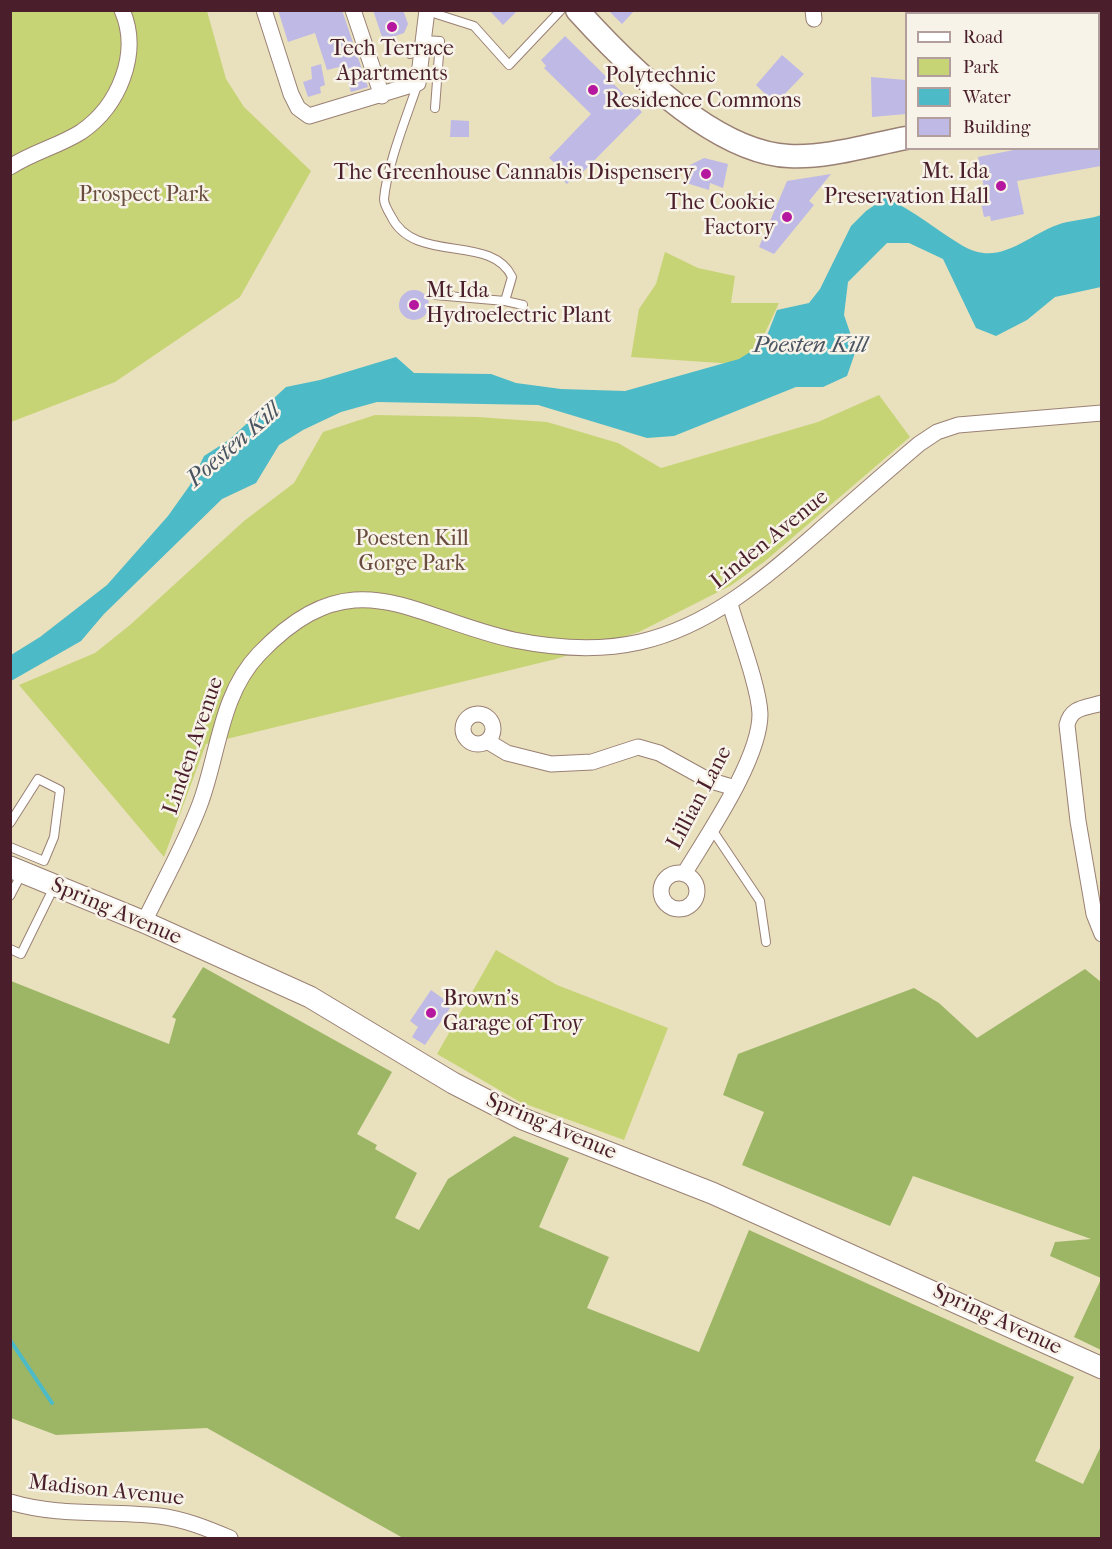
<!DOCTYPE html>
<style>
body{margin:0}
#map{position:relative;width:1112px;height:1549px;overflow:hidden;background:#e9e0bd;font-family:"IM FELL French Canon",serif}
canvas{display:block}
.frame{position:absolute;inset:0;border:12px solid #4a1f2b;pointer-events:none}
.legend{position:absolute;left:905px;top:12px;width:195px;height:138px;box-sizing:border-box;background:#f7f3e8;border:2px solid #b29e9c;margin:0;padding:8px 10px;list-style:none;font-size:18px;color:#4a1f2b}
.legend li{display:flex;align-items:center;gap:12px;height:30px}
.legend b{width:30px;border:2px solid #b29e9c}
</style>
<div id="map">
<canvas width="1112" height="1549"></canvas>
<div class="frame"></div>
<ul class="legend">
<li><b style="height:8px;background:#fff"></b>Road</li>
<li><b style="height:16px;background:#c7d475"></b>Park</li>
<li><b style="height:16px;background:#4dbac7"></b>Water</li>
<li><b style="height:16px;background:#bfb9e6"></b>Building</li>
</ul>
</div>
<script>
const context = document.querySelector('canvas').getContext('2d');
context.lineJoin = 'round';
function paint(path, color) {
  context.fillStyle = color;
  context.fill(path, 'evenodd');
}
function stroke(path, color, width, dash) {
  context.strokeStyle = color;
  context.lineWidth = width;
  context.lineCap = dash ? 'butt' : 'round';
  context.setLineDash(dash || []);
  context.stroke(path);
}
function write(font, color, halo, rows, align = 'center') {
  context.font = font + ' "IM FELL French Canon",serif';
  context.lineWidth = 5;
  context.setLineDash([]);
  context.textBaseline = 'middle';
  context.strokeStyle = halo;
  context.fillStyle = color;
  for (const [text, x, y, turn = 0] of rows) {
    context.save();
    context.translate(x, y);
    context.rotate((+turn || 0) * Math.PI / 180);
    context.textAlign = isNaN(turn) ? turn : align;
    if (halo) context.strokeText(text, 0, 0);
    context.fillText(text, 0, 0);
    context.restore();
  }
}
paint(new Path2D(`
 M10,11H207L226,79L244,107L311,171L240,297L115,382L11,422Z
 M665,252L698,268L735,276L731,303H779L750,365L631,357L639,309L656,284Z
 M879,395L910,437L764,562L730,586L639,632L556,659L206,744L164,857L19,685L95,653L130,625L244,521L294,483L323,432L375,415L478,417L547,422L618,443L661,468L818,422Z
 M496,950L557,985L668,1028L624,1140L520,1102L437,1054Z`), '#c7d475');
paint(new Path2D(`
 M203,967L392,1072L357,1134L377,1145L375,1149L417,1173L395,1218L419,1230L448,1179L514,1136L569,1158L539,1227L609,1257L587,1308L699,1352L749,1230L1074,1377L1035,1461L1083,1484L1101,1446V1538H403L207,1428L56,1435L11,1418V981L169,1044L176,1019L172,1017Z
 M1085,969L1101,982V1278L1050,1256L1055,1242L1091,1239L913,1176L890,1226L742,1165L764,1112L723,1095L738,1054L914,988L939,1003L977,1038Z
 M1101,1279L1102,1350H1101L1074,1337Z`), '#9db666');
paint(new Path2D(`
 M885,198C914,210 936,230 963,246C999,267 1025,237 1057,225C1070,220 1087,220 1101,215V287L1055,297L1027,320L996,336L976,328L943,259L909,243H887L848,282L844,315L856,350L847,376L823,387H796L674,436L647,438L538,405L377,402L341,412L303,430L279,445L256,483L222,499L104,614L81,641L11,681V655L40,637L107,585L168,516L190,485L204,456L229,440L286,387L320,380L396,357L414,373L491,374L516,383L561,389L625,391L739,359L755,349L768,333L777,310L809,303L820,289L851,226L866,211Z`), '#4dbac7');
stroke(new Path2D(`
 M10,1340L52,1403`), '#4dbac7', 4);
paint(new Path2D(`
 M278,10H342L368,87L351,92L343,66L327,70L315,33L288,42Z
 M373,10H403L408,24L404,33L383,40Z
 M489,10H518L503,25Z
 M608,10H635L622,24Z
 M565,36L642,112L573,182L571,180L567,184L555,172L559,167L549,158L591,114L544,68L546,66L541,60Z
 M782,55L804,74L775,104L756,85Z
 M321,64L325,85L320,87L321,93L308,97L303,82L312,79L311,67Z
 M871,77L906,80V114L872,117Z
 M451,120L469,121V137H450Z
 M1024,148H1101V166L1017,181L1024,214L991,221L990,216L984,217L978,189L984,188L978,157Z
 M704,158L728,164L723,188L710,183L709,190L683,182L688,166Z
 M831,174L809,201L814,205L774,254L759,247L787,181Z
 M399 305a15 15 0 1 1 30 0a15 15 0 1 1-30 0Z
 M431,990L452,1005L425,1045L412,1037L418,1027L410,1021Z`), '#bfb9e6');
const lane = new Path2D(`
 M427,11L474,26L509,65L561,10
 M424,40L440,41L435,108
 M410,54L422,50
 M418,83C407,116 387,165 384,199C384,204 388,211 391,216C414,265 492,233 512,277L505,301L435,295
 M505,301L523,305
 M10,823L38,779L60,790L54,837L44,861L10,847
 M711,828L760,901L766,942
 M10,896L22,873
 M10,949L21,954L54,887`);
const street = new Path2D(`
 M264,10L291,94L298,108L309,116L418,83L427,10
 M353,10L382,96
 M813,10L814,19
 M10,167C33,152 59,146 81,132C119,106 141,53 122,10
 M1102,703C1085,708 1071,707 1067,725L1078,821L1094,914L1102,934
 M463 729a15 15 0 1 1 30 0a15 15 0 1 1-30 0Z
 M487,741L507,753L551,764L592,762L638,747L659,753L708,780L735,788
 M661 891a18 18 0 1 1 36 0a18 18 0 1 1-36 0Z
 M684,874C708,834 760,759 760,714C759,687 738,632 730,604
 M144,922C163,883 185,844 200,804C219,753 220,695 259,654C354,555 409,617 514,640C554,648 600,651 640,642C711,626 766,577 820,530C853,501 886,472 919,444L937,432L958,425L1102,413
 M10,1502C60,1517 108,1510 159,1516C184,1519 206,1528 230,1538`);
const secondary = new Path2D(`
 M1091,10V14
 M10,867L144,922L310,997L453,1083L523,1119L712,1193L1102,1368`);
const primary = new Path2D(`
 M577,10C625,63 714,153 789,156C827,158 869,145 906,138
 M1098,102H1102`);
stroke(lane, '#9a8074', 10);
stroke(street, '#9a8074', 17);
stroke(secondary, '#9a8074', 23);
stroke(primary, '#9a8074', 25);
stroke(lane, '#fff', 8);
stroke(street, '#fff', 15);
stroke(secondary, '#fff', 21);
stroke(primary, '#fff', 22);
for (const [x, y, r, color] of [
 [392,27,6,"#b5179e"],
 [593,90,6,"#b5179e"],
 [706,174,6,"#b5179e"],
 [1001,186,6,"#b5179e"],
 [787,217,6,"#b5179e"],
 [414,305,6,"#b5179e"],
 [431,1013,6,"#b5179e"]
]) {
  const dot = new Path2D();
  dot.arc(x, y, r, 0, 2 * Math.PI);
  context.fillStyle = color;
  context.fill(dot);
  stroke(dot, '#f7f3e8', 2);
}
write('22px', '#4a1f2b', '#f7f3e8', [
 ["Tech Terrace",392,50,"center"],
 ["Apartments",392,75,"center"],
 ["Polytechnic",605,77],
 ["Residence Commons",605,102],
 ["Mt. Ida",989,173,"right"],
 ["Preservation Hall",989,198,"right"],
 ["The Greenhouse Cannabis Dispensery",694,174,"right"],
 ["The Cookie",775,204,"right"],
 ["Factory",775,229,"right"],
 ["Mt Ida",426,292],
 ["Hydroelectric Plant",426,317],
 ["Brown's",443,1000],
 ["Garage of Troy",443,1025]
], 'left');
write('22px', '#694c3e', '#f7f3e8', [
 ["Prospect Park",144,196],
 ["Poesten Kill",412,540],
 ["Gorge Park",412,565]
]);
write('22px', '#4a1f2b', '#f7f3e8', [
 ["Linden Avenue",770,540,-39],
 ["Linden Avenue",194,746,-71],
 ["Lillian Lane",700,798,-62],
 ["Spring Avenue",116,912,23],
 ["Spring Avenue",551,1127,23],
 ["Spring Avenue",997,1320,25],
 ["Madison Avenue",106,1491,6]
]);
write('italic 24px', '#4b5562', '#f7f3e8', [
 ["Poesten Kill",810,346],
 ["Poesten Kill",234,446,-41]
]);
</script>
